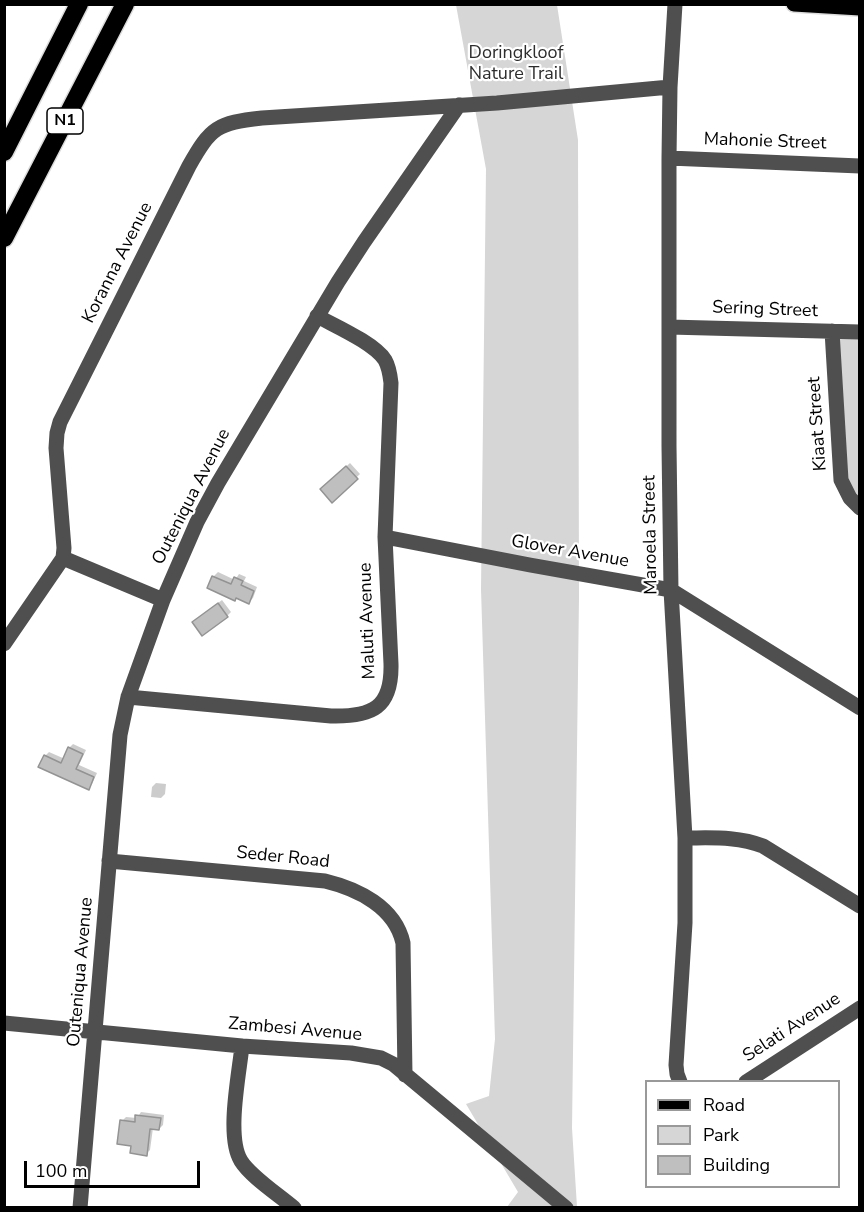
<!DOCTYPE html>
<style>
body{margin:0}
#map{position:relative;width:864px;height:1212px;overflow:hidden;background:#fff;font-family:"Nunito Sans",sans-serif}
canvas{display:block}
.frame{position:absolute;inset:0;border:6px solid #000;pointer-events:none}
.legend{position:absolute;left:645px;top:1080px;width:195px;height:108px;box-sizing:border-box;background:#fff;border:2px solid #999;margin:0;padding:8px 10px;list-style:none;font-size:18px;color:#000}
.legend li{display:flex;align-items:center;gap:12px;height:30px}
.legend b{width:30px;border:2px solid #999}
.scale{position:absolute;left:24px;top:1161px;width:176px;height:27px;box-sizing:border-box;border:3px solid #000;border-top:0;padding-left:8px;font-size:18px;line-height:21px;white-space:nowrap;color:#000;-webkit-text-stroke:4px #fff;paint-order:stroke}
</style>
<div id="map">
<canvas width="864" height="1212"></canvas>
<div class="frame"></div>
<ul class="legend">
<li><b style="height:8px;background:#000"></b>Road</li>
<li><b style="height:16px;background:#d6d6d6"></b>Park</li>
<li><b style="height:16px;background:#bfbfbf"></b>Building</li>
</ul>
<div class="scale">100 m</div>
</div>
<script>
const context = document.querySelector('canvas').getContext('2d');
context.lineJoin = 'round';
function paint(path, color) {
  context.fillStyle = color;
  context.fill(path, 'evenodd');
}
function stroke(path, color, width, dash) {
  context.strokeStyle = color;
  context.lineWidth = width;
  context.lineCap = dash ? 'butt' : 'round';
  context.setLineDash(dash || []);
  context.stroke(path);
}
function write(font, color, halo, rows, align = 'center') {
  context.font = font + ' "Nunito Sans",sans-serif';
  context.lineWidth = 4.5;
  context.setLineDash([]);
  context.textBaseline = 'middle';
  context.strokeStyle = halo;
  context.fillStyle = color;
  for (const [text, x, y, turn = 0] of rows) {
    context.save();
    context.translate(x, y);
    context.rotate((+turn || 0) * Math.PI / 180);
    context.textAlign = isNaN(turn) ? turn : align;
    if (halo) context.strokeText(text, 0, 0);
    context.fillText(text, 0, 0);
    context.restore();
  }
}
paint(new Path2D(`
 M456,5H557L578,140L579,597L572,1128L577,1207H507L518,1192L466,1104L489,1096L495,1039L481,589L486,169Z
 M859,333V505L844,478L836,334Z`), '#d6d6d6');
paint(new Path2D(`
 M350,463L360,474L332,501L322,489Z
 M218,572L235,580L239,574L246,577L244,581L257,587L253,598L249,602L209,587L214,576Z
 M222,600L231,612L227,616L198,618Z
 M73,744L86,750L79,765L97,773L92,784L88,788L45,756L49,752L65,759L69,748Z
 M156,783L166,784L165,794L161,798L151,797L152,787Z
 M141,1112L164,1115L163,1125L159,1129L153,1128L150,1150L146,1154L132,1145L122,1121L126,1117L137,1118Z`), '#0003');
const building = new Path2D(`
 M346,466L358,479L332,503L320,489Z
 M212,576L231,584L234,577L243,581L241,585L254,591L249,604L236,598L235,601L207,588Z
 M218,603L228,617L202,636L192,622Z
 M68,747L83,754L76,769L94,777L89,790L38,767L44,755L61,763Z
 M135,1115L161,1118L159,1130L150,1129L147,1156L130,1153L131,1146L117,1144L120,1120L135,1122Z`);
paint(building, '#bfbfbf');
stroke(building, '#939393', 1.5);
const major = new Path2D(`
 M794,4L860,8`);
const highway = new Path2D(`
 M4,152L79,4
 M4,238L125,4`);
stroke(major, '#dbdbdb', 18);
stroke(highway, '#dbdbdb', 21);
stroke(new Path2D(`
 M675,4L670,87L669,158V446L671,590L685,838V923L676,1065L677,1074L680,1082
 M669,158L860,166
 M669,327L860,332
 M832,331L841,480L850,498L860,508
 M385,537L530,565L671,590L860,708
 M63,558L163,600
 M4,644L63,558L64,548L56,448L57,433L60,422L189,166C211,127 217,123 262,118L497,103L670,87
 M128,697L331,716C372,717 392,708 391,664L385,537L391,383C390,374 389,367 385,360C374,343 335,326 317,316
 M685,838C712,838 738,836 763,846L860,906
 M109,861L325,881C358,889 395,907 403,943L405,1075
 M4,1023L242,1046L351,1053L381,1058L393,1064L566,1208
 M242,1046C239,1075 226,1137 241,1161C251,1177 279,1195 294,1208
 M746,1082L860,1008
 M80,1208L120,735L128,697L163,600L197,522L218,483L338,282L364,242L459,105`), '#4f4f4f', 15);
stroke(major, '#000', 15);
stroke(highway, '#000', 18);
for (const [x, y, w] of [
 [65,121,36]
]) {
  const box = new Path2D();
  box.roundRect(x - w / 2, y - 13, w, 26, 4.5);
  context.fillStyle = '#fff';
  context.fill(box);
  stroke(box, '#000', 1.5);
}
write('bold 16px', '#000', null, [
 ["N1",65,121]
]);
write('18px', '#2d2d2d', '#fff', [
 ["Doringkloof",516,54],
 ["Nature Trail",516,75]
]);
write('18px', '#000', '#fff', [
 ["Mahonie Street",765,142,2],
 ["Koranna Avenue",118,263,-63],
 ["Sering Street",765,310,2],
 ["Kiaat Street",818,424,-94],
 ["Outeniqua Avenue",192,497,-63],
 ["Maroela Street",651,535,-91],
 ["Glover Avenue",570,552,10],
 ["Maluti Avenue",368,621,-92],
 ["Seder Road",283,858,6],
 ["Outeniqua Avenue",81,972,-85],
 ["Selati Avenue",792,1028,-33],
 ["Zambesi Avenue",295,1030,5]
]);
</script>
